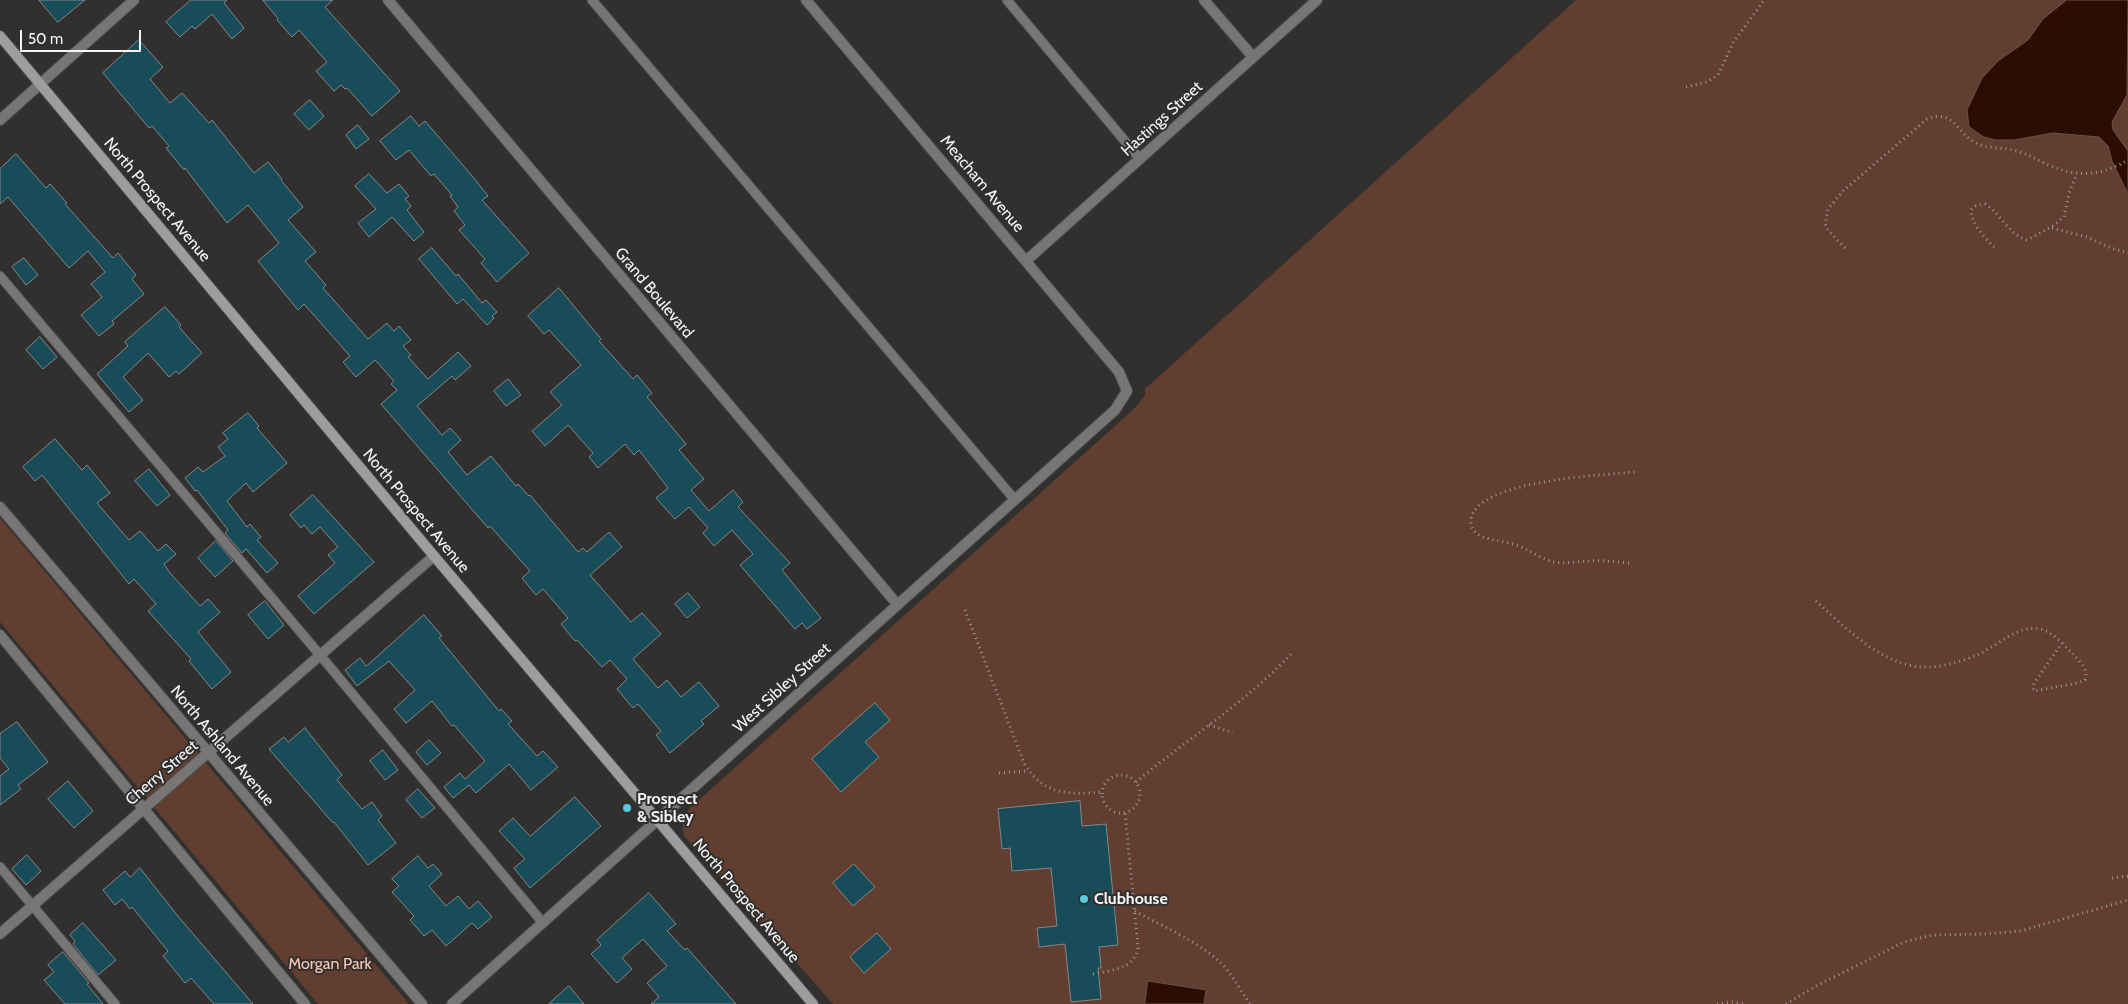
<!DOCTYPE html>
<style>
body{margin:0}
#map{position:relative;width:2128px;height:1004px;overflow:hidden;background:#32302f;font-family:Cabin,sans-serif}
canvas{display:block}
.scale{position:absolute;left:20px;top:30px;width:121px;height:22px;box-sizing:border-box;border:2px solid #f6f4f4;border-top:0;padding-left:6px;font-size:15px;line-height:18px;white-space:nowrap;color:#f6f4f4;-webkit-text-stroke:4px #32302f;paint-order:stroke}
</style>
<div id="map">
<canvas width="2128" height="1004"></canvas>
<div class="scale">50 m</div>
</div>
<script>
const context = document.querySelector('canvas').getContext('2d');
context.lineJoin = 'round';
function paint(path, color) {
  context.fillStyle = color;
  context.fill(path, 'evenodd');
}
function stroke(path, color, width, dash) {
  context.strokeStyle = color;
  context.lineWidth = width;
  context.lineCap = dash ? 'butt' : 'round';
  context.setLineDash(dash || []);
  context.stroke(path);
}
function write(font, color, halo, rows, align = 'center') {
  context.font = font + ' Cabin,sans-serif';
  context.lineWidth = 4;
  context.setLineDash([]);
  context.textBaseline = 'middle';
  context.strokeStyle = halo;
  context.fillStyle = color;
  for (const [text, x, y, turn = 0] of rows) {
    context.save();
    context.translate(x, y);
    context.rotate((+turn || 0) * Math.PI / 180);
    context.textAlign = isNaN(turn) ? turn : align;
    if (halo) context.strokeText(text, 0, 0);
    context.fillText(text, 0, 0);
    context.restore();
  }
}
paint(new Path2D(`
 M1576,0H2128V1004H833L685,837C680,827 684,817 690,808L1135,408L1145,395V389Z
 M0,518L409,1004H318L0,622Z`), '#613e30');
const water = new Path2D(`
 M2067,0H2128L2127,95L2112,122L2113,130L2128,151V194L2112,161L2108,146L2099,137L2053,133L2014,140H1995L1984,137L1969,127L1967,110L1982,78L1998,61L2028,40L2043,19Z
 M1148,981L1206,990L1204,1004H1145Z`);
paint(water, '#2d0d02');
stroke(water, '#69524b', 1);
const building = new Path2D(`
 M39,0H85L58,22Z
 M191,0H227L224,3L244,28L232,39L212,14L195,29L192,26L180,37L166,22Z
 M263,0H333L325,7L400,91L372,116L347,88L345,89L341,85L334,91L316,71L327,62L299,30L292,37L277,20L278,19Z
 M139,40L163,67L150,79L170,103L182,93L209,123L212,120L254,173L268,162L282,179L281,180L303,207L288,220L316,252L305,261L326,285L323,288L368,339L387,323L394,331L399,326L411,340L403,346L411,355L408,357L428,379L458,352L471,366L455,380L452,376L417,406L442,435L450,428L461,440L448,452L467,475L491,456L516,486L518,484L529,496L530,495L578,552L583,548L587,552L609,532L622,547L590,575L631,622L642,613L661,634L633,659L658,688L667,680L681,697L699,682L719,706L701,721L704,724L670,753L656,735L661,731L638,704L633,708L617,689L627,679L610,660L602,667L577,640L575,641L561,624L568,618L543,589L536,595L522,578L530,571L490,526L488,528L381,404L397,390L391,384L394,381L375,360L356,377L343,362L350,356L304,304L298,310L258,261L279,243L248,205L227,223L185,168L184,170L166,148L169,146L152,126L149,128L103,73Z
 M310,100L324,116L309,130L294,114Z
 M411,116L419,126L425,121L473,177L488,196L482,200L529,253L497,282L481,263L485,259L459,230L465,225L454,211L458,207L450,196L452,195L434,174L431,176L409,150L396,160L380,141Z
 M358,125L369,139L356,149L346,135Z
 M16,154L46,188L50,184L67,203L65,204L113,258L118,253L136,275L132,279L144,294L112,321L114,324L99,336L81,315L102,297L91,284L105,272L88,251L69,268L8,197L0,204V169Z
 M369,174L387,193L399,184L409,196L405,199L411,206L407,210L424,232L414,241L392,217L369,237L358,223L376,209L355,186Z
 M432,248L456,276L458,274L482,303L486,300L497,312L492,316L494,318L487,325L463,299L457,304L419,259Z
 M24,258L38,275L26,285L12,267Z
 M559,288L601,339L599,341L633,379L637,375L652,393L647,397L686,444L679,450L704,479L691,490L709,511L733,490L743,502L738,507L790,563L782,570L821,618L807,629L802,623L795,629L740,565L753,554L732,530L714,546L703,533L708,528L689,507L675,519L656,498L668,488L639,450L634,455L625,444L598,468L589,457L593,453L568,425L545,446L532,431L562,405L550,392L581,365L549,330L544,334L528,316Z
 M165,307L181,325L179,327L202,353L179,374L176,371L169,377L148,353L123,377L143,400L129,412L97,374L128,346L125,342Z
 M40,337L57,357L43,369L26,350Z
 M508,379L521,395L506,406L494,391Z
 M248,413L259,426L257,428L287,463L253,492L246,483L227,501L247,527L250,524L261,537L257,540L278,563L267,573L246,549L242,553L225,533L228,530L197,490L195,491L185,478L198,467L203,472L225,456L218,447L228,439L223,433Z
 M55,439L82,470L87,465L110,493L97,503L129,540L140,531L158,551L166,544L176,554L164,564L170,573L200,606L208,599L220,612L198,632L231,672L212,689L189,661L191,659L148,611L156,604L134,579L129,584L42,475L35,481L23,467Z
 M149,469L170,495L157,506L135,481Z
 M313,495L374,562L314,614L298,596L335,563L328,555L338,547L320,527L312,534L304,525L301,528L290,515Z
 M216,541L233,561L215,577L198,558Z
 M688,593L700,607L687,618L675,604Z
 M265,601L284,625L268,639L248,615Z
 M424,615L442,636L439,638L499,711L501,709L512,721L508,724L537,756L543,751L558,767L531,790L509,764L476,793L469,785L453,798L444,787L460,773L465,779L485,761L454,725L452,726L432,701L406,723L394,709L415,690L389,661L357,686L345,670L360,658L366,666Z
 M875,703L890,720L865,742L879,757L841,792L812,759Z
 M17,722L48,762L18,785L21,789L0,805V776L9,769L0,758V734Z
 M305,728L342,775L337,780L362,809L372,802L382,816L378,820L396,843L368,865L334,822L333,823L269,749L284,737L288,742Z
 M429,740L441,753L427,765L416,752Z
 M383,750L398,770L385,780L370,761Z
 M68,781L93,811L74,828L48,799Z
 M418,789L435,808L422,818L406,800Z
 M575,797L601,826L530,888L514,868L525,859L499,831L513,818L530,836Z
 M1080,801L1082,826L1106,824L1118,945L1099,947L1101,968H1098L1101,999L1071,1002L1065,944L1039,947L1037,928L1057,926L1051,868L1012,871L1010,848L1002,849L998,809Z
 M27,855L41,871L26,885L12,869Z
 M418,856L428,868L433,864L442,874L429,886L446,906L458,896L469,909L478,901L492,917L478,929L472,923L446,946L432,930L424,936L410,920L414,916L392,892L399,886L392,879Z
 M854,864L875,887L853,906L833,883Z
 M140,868L177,915L253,1004H214L191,978L185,983L163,956L168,951L132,907L130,909L122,899L115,905L103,890L125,871L130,877Z
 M649,893L676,924L667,931L685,950L687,948L736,1004H651L659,997L647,983L667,966L643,939L622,958L632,969L617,983L591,954L601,945L597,940Z
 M83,923L116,960L98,975L73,944L75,941L70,935Z
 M877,933L891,949L864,973L850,957Z
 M63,952L89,983L87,984L103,1004H65L44,980L54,972L48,965Z
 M569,986L584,1004H549Z`);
paint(building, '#194c59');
stroke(building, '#848788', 1);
const lane = new Path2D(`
 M592,0L1015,500
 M1007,0L1140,159
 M0,276L320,655L543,923
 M0,867L115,1004`);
const street = new Path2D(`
 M388,0L897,604
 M1204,0L1253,57
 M0,120L134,0
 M1027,260L1317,0
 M0,507L422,1004
 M0,635L305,1004
 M0,934L434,556
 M452,1004L1115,410L1127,391L1119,372L806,0`);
const secondary = new Path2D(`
 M0,36L434,556L813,1004`);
stroke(lane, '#4d4b4b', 11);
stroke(street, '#4d4b4b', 12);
stroke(secondary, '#4d4b4b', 12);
stroke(new Path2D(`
 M1686,87L1707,82L1718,75L1733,43L1764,0
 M2052,228L2087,237L2111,248L2128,253
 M1994,247C1985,238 1953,205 1985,204C2001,214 2008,234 2027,240L2051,227L2064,217L2069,193L2077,174
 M1845,248L1828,230L1825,224L1828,209L1843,191L1927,119C1955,108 1957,135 1978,144C1991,149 2006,147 2019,152C2031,155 2040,162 2051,166C2079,178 2103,175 2128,160
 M1629,563C1616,562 1604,560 1591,561C1579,561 1566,564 1554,562C1540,559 1529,549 1516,545C1505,541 1493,541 1483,537C1475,534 1470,528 1471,520C1475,480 1604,475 1635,472
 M1816,601C1845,627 1880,664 1921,667C1939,668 1961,662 1977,655C1996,647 2018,624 2040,629C2053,632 2064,645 2073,654C2080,662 2089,669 2085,680L2078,683L2034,691L2033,688L2034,683L2062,643
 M965,610L1024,763C1043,795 1068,795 1102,792
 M1209,725L1233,733
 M999,773L1029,771
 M1102 794a19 19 0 1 1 38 0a19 19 0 1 1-38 0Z
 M1136,782C1187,739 1245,703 1291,654
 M2112,878L2128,876
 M1135,911C1160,925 1201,943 1221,963C1233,975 1240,990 1250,1004
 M1093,974C1111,970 1134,970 1138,948L1125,812
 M1717,1004L1732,1002L1744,1004
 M1786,1004L1818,985L1904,942L1932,935L1986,934L2021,931L2128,900`), '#9a9898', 3, [1, 4]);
stroke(lane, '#777675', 9);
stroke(street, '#777675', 10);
stroke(secondary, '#9f9d9c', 10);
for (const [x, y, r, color] of [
 [627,808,5,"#59c8e4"],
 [1084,899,5,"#59c8e4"]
]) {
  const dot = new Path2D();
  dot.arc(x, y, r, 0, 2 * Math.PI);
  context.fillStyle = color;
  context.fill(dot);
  stroke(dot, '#32302f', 2);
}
write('16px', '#f6f4f4', '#32302f', [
 ["Hastings Street",1162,119,-42],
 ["Meacham Avenue",982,184,50],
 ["North Prospect Avenue",157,200,50],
 ["Grand Boulevard",654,293,50],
 ["North Prospect Avenue",416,511,50],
 ["West Sibley Street",782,688,-42],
 ["North Ashland Avenue",222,746,50],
 ["Cherry Street",162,773,-41],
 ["North Prospect Avenue",746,901,50]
]);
write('bold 16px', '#f6f4f4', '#32302f', [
 ["Prospect",637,799],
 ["& Sibley",637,817],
 ["Clubhouse",1094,899]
], 'left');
write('16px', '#fec7b2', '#32302f', [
 ["Morgan Park",330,964]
]);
</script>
